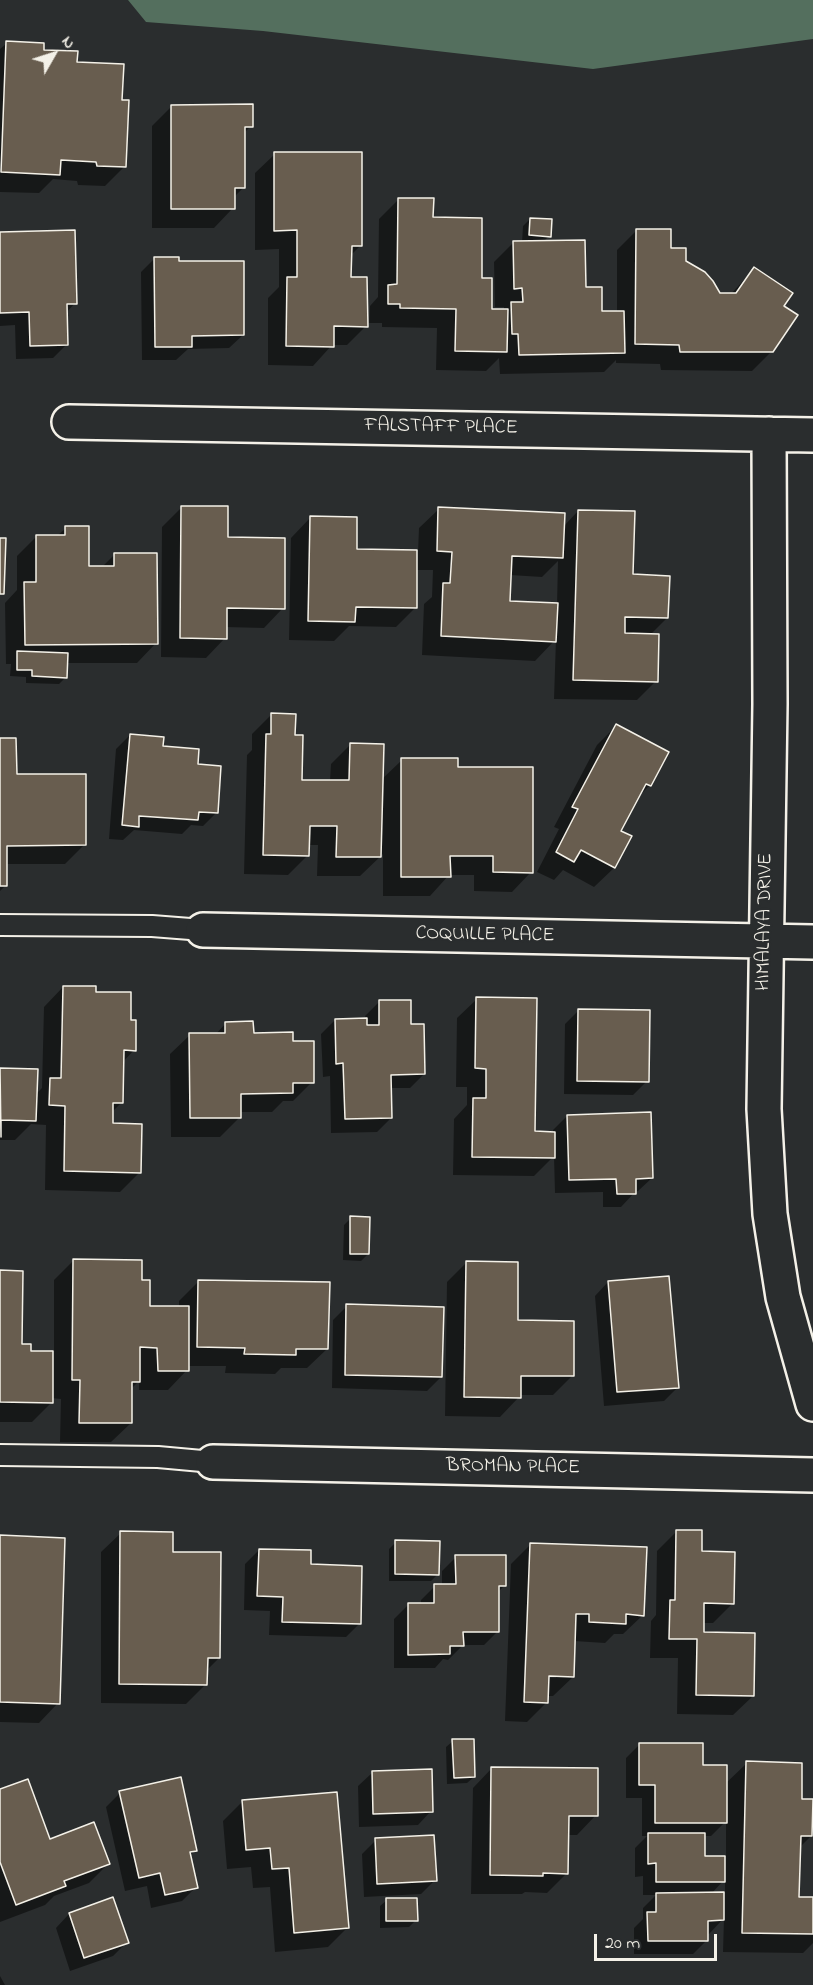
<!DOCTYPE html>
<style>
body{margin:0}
#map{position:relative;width:813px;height:1985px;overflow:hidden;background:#2a2d2e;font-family:"Indie Flower",sans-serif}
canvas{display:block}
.north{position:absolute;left:24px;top:24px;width:60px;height:60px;-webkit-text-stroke:4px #2a2d2e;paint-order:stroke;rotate:51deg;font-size:16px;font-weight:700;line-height:24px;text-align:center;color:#f4f1e8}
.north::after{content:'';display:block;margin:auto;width:21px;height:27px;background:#f4f1e8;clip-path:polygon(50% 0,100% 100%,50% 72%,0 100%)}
.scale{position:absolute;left:594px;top:1934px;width:123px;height:27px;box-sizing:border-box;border:3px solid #f4f1e8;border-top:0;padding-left:8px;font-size:18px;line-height:21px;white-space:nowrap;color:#f4f1e8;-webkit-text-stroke:4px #2a2d2e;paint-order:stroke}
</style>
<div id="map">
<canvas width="813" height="1985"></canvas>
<div class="north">N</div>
<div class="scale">20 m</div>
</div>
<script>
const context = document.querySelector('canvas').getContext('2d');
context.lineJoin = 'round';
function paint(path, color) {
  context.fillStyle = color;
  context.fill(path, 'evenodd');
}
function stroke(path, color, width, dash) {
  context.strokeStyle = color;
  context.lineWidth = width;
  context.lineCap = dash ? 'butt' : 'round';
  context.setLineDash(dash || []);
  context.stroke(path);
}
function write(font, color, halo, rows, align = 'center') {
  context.font = font + ' "Indie Flower",sans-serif';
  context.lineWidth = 4.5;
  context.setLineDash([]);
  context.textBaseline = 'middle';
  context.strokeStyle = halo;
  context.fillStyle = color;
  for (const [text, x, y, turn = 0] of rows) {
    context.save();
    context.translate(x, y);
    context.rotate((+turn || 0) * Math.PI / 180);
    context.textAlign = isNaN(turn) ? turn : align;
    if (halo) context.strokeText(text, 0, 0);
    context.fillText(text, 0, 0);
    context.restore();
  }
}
paint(new Path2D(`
 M128,0H813V39L593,69L263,31L146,22Z`), '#546f5e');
paint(new Path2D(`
 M7,43L76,64L121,102L124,167L105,186L78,185L77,181L53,179L39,193L0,192V49Z
 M172,106L251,126L243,134L244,187L234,197L233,208L214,228H152V126Z
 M275,154L360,246L350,256V279L366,326L347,345H332L313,366L268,365V298L279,287V249L255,250V173Z
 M399,199L431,218L480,280L487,310L504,311V307H495L494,262L513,243H522L523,226L530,219L549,236L543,242L585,289L600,313L617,312V250L637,230L669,250L685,261L719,295H730L754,269L782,306L772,351L752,371L661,370L660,364L616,363V360L604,372L500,374L499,358L486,371L436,370L437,328L382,327V323H369L370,306L378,297L379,219Z
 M0,234L75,303L66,313L67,344L53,358L16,359L15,325L0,326Z
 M155,258L177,263L243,335L229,348L188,349L176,360H142L141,272Z
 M182,507L226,539L283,608L264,628L225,627V638L206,658L161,657L162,527Z
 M439,509L563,527L578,511L667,618L649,636L656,681L637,700L554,699L556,639L535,661L422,655L424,604L432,597L433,570H416L415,608L396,627L349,626L334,641L289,640L291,538L310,518L355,551L418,552L419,528ZM558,561L557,605L509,602L510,575L542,577Z
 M66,528L87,567H102L114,555L156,643L137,663H66V677L59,684L26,683V677L10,676L11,664H6L5,603L17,590V556L37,536H57Z
 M272,714L293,736L301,781H330L331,764L350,745L381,780L402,760L456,768L531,872L512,892L474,891V875H449L430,896H383V854L360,876H317L318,845H308V855L288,875L244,874L247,755L252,750V734Z
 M616,726L667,752L650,785L637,798L619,831L630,836L614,868L594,887L563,870L554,880L537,872L559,829L554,827L597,745Z
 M130,735L161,747L196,766L217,812L203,826L191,825L182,834L134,830L123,840L109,839L116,749Z
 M0,739L15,776L84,845L65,864H6V885L0,891Z
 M63,987L94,993L129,1021L134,1050L122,1063L121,1103L112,1112V1125L140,1172L120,1192L45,1190L46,1125L31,1124L15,1140H0V1070H36L35,1095L42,1088L44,1007Z
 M477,999L534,1133H553V1130L567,1116L652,1178L638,1191L635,1192L621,1207H603V1192L555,1193L554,1156L534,1176L453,1175L454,1119L467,1105V1087H456L457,1018Z
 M379,1002L410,1026L424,1074L410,1088H390L391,1118L377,1132L331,1133L330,1076L323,1077L321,1034L335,1020L366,1019L365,1016Z
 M579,1010L647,1081L633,1095L564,1094L565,1024Z
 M226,1023L252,1035L292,1043L312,1082L293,1101H283L272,1112H240V1117L220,1137H171L170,1054L190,1035H215Z
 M351,1218L368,1254L361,1261L343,1260L344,1225Z
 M73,1261L140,1282L149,1307L179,1308V1301L199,1281L327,1349L307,1368H281L275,1374L225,1373L226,1366H187V1370L168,1390H139V1381L131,1389V1423L111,1442H60L61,1399L51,1398V1403L32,1422H0V1271L20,1345L30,1352H54V1280Z
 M467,1262L516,1322L572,1376L553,1395H519V1397L500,1417L445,1416L447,1282Z
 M608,1282L678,1387L664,1401L604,1406L595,1296Z
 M347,1306L441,1377L427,1391L332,1388L333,1320Z
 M676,1532L700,1553L733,1603L713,1623H702V1634L753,1696L733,1715L677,1714L678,1658H650L651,1621L656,1615L657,1551Z
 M121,1533L172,1554L219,1658L206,1671V1684L186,1704L101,1703V1552Z
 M0,1536L58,1703L39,1723L0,1722Z
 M396,1542L438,1574L431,1581H389V1549Z
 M531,1544L643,1615L623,1634H614L605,1643L574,1641L573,1677L553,1696H547L546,1703L527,1722L505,1721L511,1564ZM556,1675V1678L542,1677Z
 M259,1550L309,1566L360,1623L346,1637L269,1635L270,1611L244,1610L245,1564Z
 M456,1557L505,1585L498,1592V1631L484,1645H463L448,1660L443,1659L435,1668H394V1619L408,1605H421V1600L435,1586H442V1571Z
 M453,1741L474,1777L467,1783L447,1784L446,1747Z
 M640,1744L701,1767L725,1784L747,1763L800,1801L811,1836L799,1848L797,1898L813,1899V1943L803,1953L723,1952L724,1918L709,1934H707V1940L693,1954H634V1928L643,1919V1908L656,1895H643V1876L635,1877V1848L647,1836H642V1798H626V1758ZM726,1821V1857L703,1858V1836H711ZM725,1879V1894H711Z
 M492,1768L596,1815L577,1835H567V1873L547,1893L525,1892L522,1894H471L473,1788Z
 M372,1773L431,1811L418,1825L359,1827L358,1786Z
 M0,1791L49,1841L108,1864L89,1883L54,1896L45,1905L0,1922Z
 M120,1793L195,1850L190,1856L196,1887L182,1901L151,1908L147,1886L125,1891L106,1807Z
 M242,1802L347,1928L328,1947L275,1952L270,1887L253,1888L251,1867L227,1869L223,1821Z
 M376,1840L435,1880L421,1894L364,1897L362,1854Z
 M112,1899L127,1942L113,1956L70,1971L56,1928L69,1914Z
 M387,1900L416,1920L409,1927L380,1928V1906Z
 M0,1976L5,1985H0Z`), '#0007');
const building = new Path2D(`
 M6,41L44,43V50L78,51L77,62L124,64L122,100H129L126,167L97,166L96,162L61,160L60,175L1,172Z
 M253,104V127H245V188H235V209H171V105Z
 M274,152H362V246H352L351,277H367L368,327L334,326V347L286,346L287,277H297V230L274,231Z
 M398,198H434L433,217L482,218V278H492V309H508L507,352L455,351L456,309L400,308V304H388V285L397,284Z
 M530,218L552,219L551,237L529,235Z
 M636,229H671V248H686V261L705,272L713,281L720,293H736L754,267L793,293L784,306L798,315L773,352H680L679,345L635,344Z
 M75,230L77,304H67L68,345L30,346L29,312L0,313V232Z
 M585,240L586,287H602V311H624L625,353L519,355L518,334H512L511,302H523L522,288L514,289L513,241Z
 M154,257H179V261H244V335L192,336V347H155Z
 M181,506H228V537L285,538V609L227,608V639L180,638Z
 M438,507L565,513L563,558L512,556L510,601L558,603L556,642L441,636L443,583H450L452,552L437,551Z
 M578,510L635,511L633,574L670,576L668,618L625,617V633L659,634L658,682L573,680Z
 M310,516L357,517V549L417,550V608L356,607L355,622L308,621Z
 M65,526H89V566H114V553H157L158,644L25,645L24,582H36V535H65Z
 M0,538H6L4,594H0Z
 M17,651L68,653L67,678L32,676V670H17Z
 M271,713L296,714L295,735H303L302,780H349L350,743L384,744L381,857H336L337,826H310L309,856L263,855L266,734H271Z
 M616,724L669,752L651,786L646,784L621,831L632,836L615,868L581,850L574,862L556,852L578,809L572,807Z
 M130,734L164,737L163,746L199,749L198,764L221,766L218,813L199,812L198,820L139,816V827L122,825Z
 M0,738H16L17,774H86V845L7,846V886H0Z
 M401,758H458V767H533V873L493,872V856H450L451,877H401Z
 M63,986H96V992H131V1020H136V1051L124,1050L123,1103H113V1123L142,1124L141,1173L64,1171L65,1106L49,1105L50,1078H61Z
 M476,997L537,998L535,1131L555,1132V1158L472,1157L473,1098H486V1069L475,1068Z
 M379,1000H411V1024H424L425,1074L391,1075L392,1118L345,1119L343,1063L336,1064L335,1019L367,1018V1025H379Z
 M578,1009L650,1010L649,1082L577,1081Z
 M253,1021L254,1033L293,1032V1041H314V1083H293V1093L241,1094V1118H190L189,1033H225V1022Z
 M0,1068L38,1069L36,1121L1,1120V1137Z
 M651,1112L653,1178L636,1179V1194H617L616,1179L569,1180L567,1115Z
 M350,1216L370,1217L369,1254H350Z
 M73,1259L142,1260V1280H150V1306H189V1371H158L157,1348L140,1347V1382H132V1423H79L80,1380H72Z
 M466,1261L518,1262V1320L574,1321V1376H521V1398L464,1397Z
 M0,1270L23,1271L22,1344H31V1351H53V1403L0,1402Z
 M669,1276L679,1388L617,1392L608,1281Z
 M198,1280L330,1282L328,1349H296V1355L244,1354L245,1348L197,1347Z
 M346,1304L444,1307L442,1377L345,1375Z
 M676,1530H702V1551L735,1552L734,1604L704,1603V1632L755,1633L754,1696L696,1695L697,1639H669L670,1600H675Z
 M120,1531L173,1532V1552H221L220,1658H208L207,1685L119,1684Z
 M0,1535L65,1538L60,1704L0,1702Z
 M395,1540L440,1541L439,1575L395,1574Z
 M530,1543L647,1547L644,1616L626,1614V1624L589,1622V1614H576L574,1677L549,1676L548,1703L524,1702Z
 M259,1549L311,1550V1564L362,1566L361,1624L282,1622L283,1597L257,1596Z
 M455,1555H506V1586H499V1632H463L464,1646H450V1654L408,1655V1603H434V1584H456Z
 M452,1739H474L475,1777L454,1778Z
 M639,1743H703V1765H727V1823H655V1785H639Z
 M746,1761L802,1763V1799H813L812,1836H801L799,1897H813V1934L742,1933Z
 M491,1767L598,1768V1816H569L568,1874L543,1873V1876L490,1875Z
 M432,1769L433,1812L373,1814L372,1771Z
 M181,1777L197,1851L190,1852L198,1888L165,1895L160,1873L139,1878L119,1791Z
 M28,1779L50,1839L94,1822L110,1864L64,1881L66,1886L16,1905L0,1862V1789Z
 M337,1792L349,1928L294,1933L289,1868L272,1869L270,1848L246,1850L242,1800Z
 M648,1833H705V1856H725V1882H656V1863L648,1864Z
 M434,1835L437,1881L377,1884L375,1838Z
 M724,1892V1920L708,1921V1941H648L647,1912H656V1893Z
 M113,1897L129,1943L84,1958L69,1913Z
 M386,1898H417L418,1921H386Z`);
paint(building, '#685d4f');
stroke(building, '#f4f1e8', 1.5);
const service = new Path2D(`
 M0,925L152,926L203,930
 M0,1455L158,1457L213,1462`);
const minor = new Path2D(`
 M69,422L813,435
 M769,434L770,704L764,1109L770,1214L783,1297L813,1404
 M203,930L813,942
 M213,1462L813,1475`);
stroke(service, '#f4f1e8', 24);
stroke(minor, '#f4f1e8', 38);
stroke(service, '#2a2d2e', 20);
stroke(minor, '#2a2d2e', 33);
write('20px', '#f4f1e8', '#2a2d2e', [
 ["FALSTAFF PLACE",441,428,1],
 ["HIMALAYA DRIVE",766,922,-89],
 ["COQUILLE PLACE",485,936,1],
 ["BROMAN PLACE",513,1468,1]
]);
</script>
